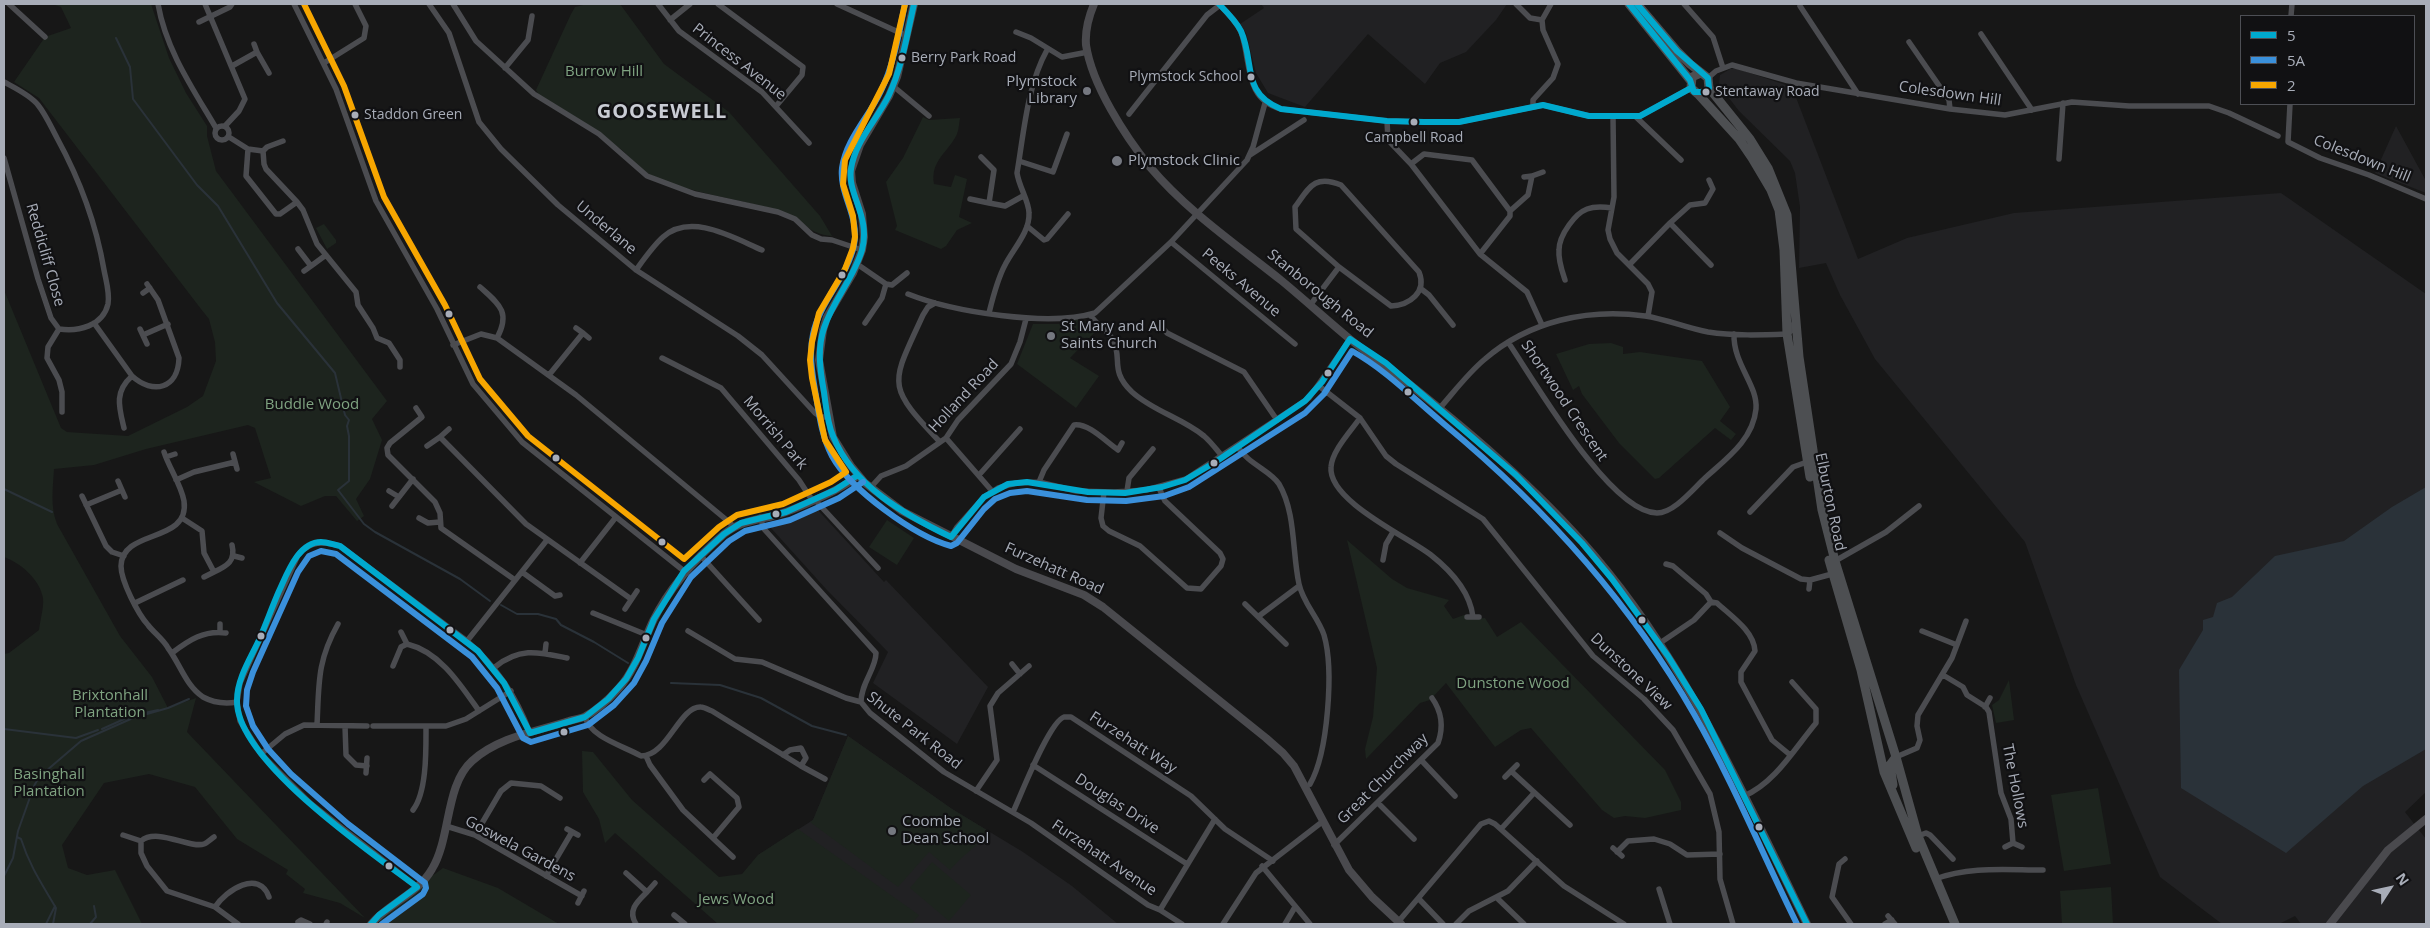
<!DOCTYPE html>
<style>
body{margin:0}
#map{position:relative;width:2430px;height:928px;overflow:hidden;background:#171717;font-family:"Open Sans",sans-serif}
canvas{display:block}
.frame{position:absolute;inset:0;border:5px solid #a8adb8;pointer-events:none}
.legend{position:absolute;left:2240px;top:15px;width:175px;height:90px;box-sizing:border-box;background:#111113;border:1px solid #4d4f55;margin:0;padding:6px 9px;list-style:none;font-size:15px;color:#a8adb8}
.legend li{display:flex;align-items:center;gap:10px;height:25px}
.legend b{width:25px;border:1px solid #4d4f55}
.north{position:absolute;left:2365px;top:863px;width:50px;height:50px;-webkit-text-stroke:4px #111113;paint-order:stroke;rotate:55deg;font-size:14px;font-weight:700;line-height:20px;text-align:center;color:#a8adb8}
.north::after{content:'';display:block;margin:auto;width:18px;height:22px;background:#a8adb8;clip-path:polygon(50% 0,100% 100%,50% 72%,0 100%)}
</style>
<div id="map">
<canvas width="2430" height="928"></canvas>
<div class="frame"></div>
<ul class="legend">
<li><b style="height:6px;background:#00a9ce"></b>5</li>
<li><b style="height:6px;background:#3a90db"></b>5A</li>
<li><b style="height:6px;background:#f7a600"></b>2</li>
</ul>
<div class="north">N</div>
</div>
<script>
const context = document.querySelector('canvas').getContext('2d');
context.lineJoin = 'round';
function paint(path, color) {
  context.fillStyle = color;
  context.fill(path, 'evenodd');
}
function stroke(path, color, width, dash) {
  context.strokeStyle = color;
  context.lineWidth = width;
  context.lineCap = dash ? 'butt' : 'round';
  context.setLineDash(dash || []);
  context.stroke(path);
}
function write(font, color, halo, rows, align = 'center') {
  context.font = font + ' "Open Sans",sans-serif';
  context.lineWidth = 4.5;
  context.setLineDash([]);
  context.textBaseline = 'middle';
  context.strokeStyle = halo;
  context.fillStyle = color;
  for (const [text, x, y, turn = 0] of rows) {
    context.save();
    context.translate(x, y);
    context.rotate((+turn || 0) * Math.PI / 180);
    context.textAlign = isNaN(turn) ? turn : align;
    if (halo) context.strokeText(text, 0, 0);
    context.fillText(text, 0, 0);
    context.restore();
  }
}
paint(new Path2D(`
 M1261,4H1507L1496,20L1466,52L1440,63L1425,84L1368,34L1305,107L1268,93L1256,73L1246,33L1240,24L1264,8Z
 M1730,69H1738L1792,87L1858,259L1907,238L2014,213L2281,193L2426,294V792L2405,812L2426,839V924H2301L2295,916L2279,924H2222L2160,877L2076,685L2025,542L1875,359L1840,295L1826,263L1799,268L1800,207L1795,173L1790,161L1739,111L1719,85L1720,75Z
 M2396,126L2426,181V193L2375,173Z
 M816,508L884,582L886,580L988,687L957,744L873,683L888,652L826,589L771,528L777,520Z
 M848,736L952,809L1023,852L1072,886L1118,924H807L758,855L813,820Z`), '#212123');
paint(new Path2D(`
 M52,4H151L169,58L186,93L207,126V136L216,171L387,401L372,419L382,440L370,479L356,499L364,516L357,521L336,496H325L301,506L254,482L271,478L255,428L248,425L146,449L94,465L54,469C53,488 50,506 57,524L120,636L152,677L168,708L196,698L187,732L365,918L340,903L303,893L305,889L286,874L288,870L237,839L195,787L149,774L104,783L62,845L68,868L87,875L115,870L142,924H4V654L9,653L39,630C40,620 44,608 43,598C40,580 21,563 4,557V290L61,428L67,432L128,436L187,407L203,396L216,361L215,342L209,319L201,309L39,98L14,82L45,37L71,28L61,7Z
 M587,4H620L664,64L729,112L820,216L832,236C807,234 805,220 782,212C739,198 693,195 651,175C640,170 631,158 622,150C595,131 566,114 539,95L536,90L571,14L575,7Z
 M923,117L929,120L960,118C959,123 959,129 957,134C949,152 930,160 934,184L951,187L955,175L967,179L959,217L972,223L957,230L946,246L941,249L895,230L897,226L886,182L903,158Z
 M324,224L336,240V243L327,249L316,228Z
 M1075,319H1081L1097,330L1070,358L1099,376L1076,408L1017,364L1033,324H1058Z
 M1611,343L1623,347V354L1640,352L1702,361L1730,407L1720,421L1736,434L1731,440L1715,428L1659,478L1655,479L1619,443L1582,394L1579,386L1573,390L1556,354L1589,344Z
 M887,520L914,538L897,565L869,547Z
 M1347,540L1392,579L1407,588L1449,600L1444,606L1453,619L1464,615L1476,619L1485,618L1497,637L1521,622L1665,770L1681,802V810L1645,818L1625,816L1614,818L1602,810L1531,728L1521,730L1495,747L1446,683L1430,700L1420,703L1366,759L1365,749L1373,717L1377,668Z
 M2009,680L2014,720L1996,723L1992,705L1999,700Z
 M848,736L952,809L990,832C977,846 963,855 950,870L929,852L898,887L810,822L813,820Z
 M582,751L593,752L632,800L719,877L742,874L758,855L798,829L919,915L912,924H718L615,833L605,843L599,819L583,792Z
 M2098,788L2111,864L2064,871L2051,795Z
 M932,862L971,895L949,921L910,888Z
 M443,868L498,888L559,924H372L379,915Z
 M2111,887L2113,924H2062L2060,891Z`), '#1d241e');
paint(new Path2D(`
 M2426,487V749L2363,786L2286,853L2181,788L2179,670L2203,630V620L2213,617L2217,603L2232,597L2275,556L2344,541L2392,507Z`), '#2a3239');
stroke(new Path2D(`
 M116,38L130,67L133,99L197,185L218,206L277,303L335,373L345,415L349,420L347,426L349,436V481L338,490L364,524L375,532L460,579L490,601
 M4,489L52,512
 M501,605L517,614H538L556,619L561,625L594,642L628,663
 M671,683L720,685L761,698L812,726L846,735
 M168,708L189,699
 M4,729L76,738L98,730
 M102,729L131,716L158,710
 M17,837L21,839C30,867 42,884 56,908L53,924
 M4,876L13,858L18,831L34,786L39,777L81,741L133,718L168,708
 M46,924L55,906
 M90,924L96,917L94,906`), '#2a3239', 2);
stroke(new Path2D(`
 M9,4L45,37
 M158,4C166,50 193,89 216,128
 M205,4L245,99L239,111L225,126
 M294,4L336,89L376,201L437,309L473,384L522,442L684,571
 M429,4L449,33L479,122L501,149L558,205L636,270L738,336L762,355L815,413L821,417H829
 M453,4L476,41L534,94L599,134L647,176L695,194L778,212L795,219L812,235L821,239L832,240L862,250
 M658,4L679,31L762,92L809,143
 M718,4L803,67L802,75L777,105
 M837,4L907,36
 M1219,4C1227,13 1239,24 1242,35C1251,64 1245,100 1281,109L1387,121L1424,122H1459L1543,105L1589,116H1640L1691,88
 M1516,4L1530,18L1542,20
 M1684,4L1713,37L1723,68
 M1800,6L1858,94
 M2291,16L2292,4
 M670,20L690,4
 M1542,20L1551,4
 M199,22L230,7L232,4
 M1016,32L1031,38L1062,57L1088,52
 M1981,34L2032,110
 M1909,42L1949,100L1950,109
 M254,44L257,52
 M324,63L364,38L366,26L355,4
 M232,66L257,52L269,73
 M505,68L528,40L532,16
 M1708,78L1716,71L1732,65L1796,83L1950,109L2005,115L2072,102L2129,106H2209L2229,113L2278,136
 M4,82C15,88 30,95 38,105C46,115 51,127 57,138C80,180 96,223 104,270C106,281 110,293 108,304C103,326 78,332 59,329L51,318L38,279L4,158
 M893,86L929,116
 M2290,104L2288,142L2320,158L2369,175L2426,199
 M1533,106V100L1553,78L1558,64L1543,30L1542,20
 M1129,114L1207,15L1220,5
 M1635,116L1681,160
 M1613,117L1614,197L1608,230L1610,239L1617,253L1648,284L1652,292L1648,316
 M1387,121L1388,140L1411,164L1480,254L1527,292L1542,325
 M215 133a7 7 0 1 1 14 0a7 7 0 1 1-14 0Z
 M229,137L248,149L246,176L276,214H280L297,202L303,210L317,244L356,292L358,305L373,328L377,338L389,343L400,360V367
 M248,149L263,151L264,164L266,169L297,202
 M263,151L267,147L283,141
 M1250,155L1304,120
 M981,157L994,170L989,203L1005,206L1023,196
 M2059,159L2063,103
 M1019,161L1053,172L1067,134
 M1411,164L1424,154L1472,160L1510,211
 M1524,177L1532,176
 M970,199L989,203
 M1670,223L1690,205L1705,203L1713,189L1709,180
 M1027,226L1044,240L1047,239L1068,214
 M1171,242L1295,344
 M298,249L311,266L326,255
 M1480,254L1510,216V211L1528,195L1532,176L1543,172
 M857,264L886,284L882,298L865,323
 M1629,265L1670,223L1711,265
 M636,270C644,259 653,246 663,237C691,212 734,238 762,250
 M304,271L311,266
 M1565,280C1562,271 1558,260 1559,250C1559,241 1564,232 1569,225C1581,208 1591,205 1612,208
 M886,284L892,285L907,273
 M480,287C499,304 511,312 497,338
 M1420,288L1429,295L1453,325
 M143,293L150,288
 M908,294C953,312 1049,327 1095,313L1171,242L1247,160L1253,147L1265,103
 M935,303L928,307L923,315C891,385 885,384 940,442
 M1311,304L1339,267L1296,229L1295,207C1309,188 1314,174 1341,185L1419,272C1427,292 1410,305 1391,306L1339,267
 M989,313C993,297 997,280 1005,265C1013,249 1030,232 1029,213C1029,201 1019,187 1017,173C1024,132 1027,86 1047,50
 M1090,314C1095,325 1107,329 1113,340C1123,359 1109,370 1132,392C1153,411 1182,418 1204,436C1211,442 1216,449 1222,456
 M94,323L132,376C153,395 178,389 179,358L158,300L147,284
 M1161,326L1167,333L1244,372L1277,420
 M576,328L583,333
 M59,329L48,347L47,358L59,380L62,392V412
 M140,329L147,344
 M143,335L168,324
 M1508,342C1534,380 1610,513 1657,513C1674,513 1693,489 1705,478C1726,459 1753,440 1756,409C1758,385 1733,364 1734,334
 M453,345L481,334L497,338L576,395L729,522L734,527
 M662,358L721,388L799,480L810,497L816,501L878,568
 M549,375L583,333L589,338
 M1319,386L1360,418L1386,456L1396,464L1483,519L1593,656L1644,699L1673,730L1710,794L1719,832L1720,879L1733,924
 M416,408L422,417L390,443L387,448L388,455L435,502L440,513L441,528L515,580
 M1439,409C1454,392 1468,373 1485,359C1529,321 1588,308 1645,316C1666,319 1686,328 1708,332C1734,336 1761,335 1787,334L1792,330L1794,323
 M1360,418C1350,432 1332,451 1331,467C1328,501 1408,537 1431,555C1450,570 1470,592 1473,617
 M124,428C119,407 114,392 132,376
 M440,437L449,429
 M946,438L992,491
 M427,446L440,437L526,524L631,599
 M1237,446C1248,464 1271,471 1279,484C1296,513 1292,552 1299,584C1303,603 1318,617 1324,635C1334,669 1328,753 1310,784
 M164,452C169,468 181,484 184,501C190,544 122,528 121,566C121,581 138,614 148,625C154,633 163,639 168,648C180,664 186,686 203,697C214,703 225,704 237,702
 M233,454L237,469
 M166,457L175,454
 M979,475L1020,429
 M176,480L194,472L235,462
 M118,481L125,497
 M1039,482L1044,470L1074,425C1089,423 1106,442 1118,450L1122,443
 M871,487L881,476L906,466L946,438L958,420L1011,364L1020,342L1026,319
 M389,491L399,497
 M1127,491L1129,478L1153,449
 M1104,492L1101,518L1103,526L1109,531L1140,546L1187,588L1201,589L1221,566L1223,559L1220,553L1165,501L1159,488
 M82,496L106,546L112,552L124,556
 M86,505L122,490
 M392,506L413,479
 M1750,512L1793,467L1807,462
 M760,517L764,529L876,653C876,669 861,683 861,702
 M182,518L202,531L204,553L214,572C227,566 236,561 232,545
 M419,518L428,523L440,522
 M1720,533L1742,548L1801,579L1810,580L1832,574
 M951,537L957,527L984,497L998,488L1016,483L1039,482L1076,491L1114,492L1146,490L1186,479L1309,398L1350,339
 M700,555L759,620
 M234,556L242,558
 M1383,560L1386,544L1393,532
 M1835,561L1886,532L1919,506
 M580,563L616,517
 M1666,564L1673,566L1706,594L1711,602L1717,603C1731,616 1754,631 1755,651L1741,672V682L1772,740L1789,754
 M522,572L555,596L560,595
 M204,577L214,572
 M1809,589L1810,580
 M135,603L183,580
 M1245,604L1286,644
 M625,609L637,591
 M593,613L647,635
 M1259,616L1299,586
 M1467,617H1479
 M688,631L735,659L762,662L846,698L861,702L870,713L944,772L1031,823L1148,905L1160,910L1182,924
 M1922,631L1957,645
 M220,632V624
 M401,632L407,644
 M467,641L547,540
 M1660,643L1694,620L1711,602
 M172,653C189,640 204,630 226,633
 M545,653L546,644
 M1012,664L1020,674
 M393,666L401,647L407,644C440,652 460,684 479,711
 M495,667C520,647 538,652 567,658
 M1943,675L1963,687L1967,695L1986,707L1989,712L2001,793L2011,819L2013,843
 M1985,707L1990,698
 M585,717C591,738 624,746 641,756C668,756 679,706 701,707C704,707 709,710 712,711L801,766L806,758L801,748L790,750L783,755
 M317,725C319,684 317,661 338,624
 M345,726L346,755L356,765L367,766
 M373,726H446L466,719L511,691
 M261,754L285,734L304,725L367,726
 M646,756L650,765L683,810L733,857
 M1896,757L1917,748L1920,740L1917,726L1918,715L1952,658L1966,621
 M1422,761L1455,796
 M1033,765L1187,864
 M801,766L825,779
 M1511,771L1570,825
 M366,773L367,758
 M1505,777L1517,765
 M704,780L710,774L737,798L739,807L713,838
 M976,791L997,760L990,706L998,693L1029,666
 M1744,796C1775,783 1795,748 1816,723V709L1792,682
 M1378,803L1414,839
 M413,810C427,792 426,749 426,727
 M1013,812C1021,795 1049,722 1064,717H1071L1191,796L1225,829L1273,861
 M446,826L475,835L582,896
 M567,829L578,835
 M1501,829L1534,793
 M123,835L141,841C157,827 190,849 204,844C207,843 211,839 214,837
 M475,835L501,791L511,783L541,786L560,798
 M1918,836L1926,833L1930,835L1953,859
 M141,841V853L147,866L167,891L215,907L238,924
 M1334,845L1438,743C1444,726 1442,712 1432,698
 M2005,847L2013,843L2022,847
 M1613,848L1622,856
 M1617,852L1628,841L1654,839L1670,844L1687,855L1720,854
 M1845,859L1839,864L1832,897L1851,924
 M1262,866L1310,924
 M626,873L647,892C638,901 627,910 636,924
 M546,876L572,832
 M1935,879C1970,866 2006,870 2043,870
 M417,887L310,803L261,754L240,721L237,702L240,683L298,555C310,541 324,541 340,546L467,641C497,667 516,696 530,733
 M1659,889L1670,924
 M647,892L655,883
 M1497,898L1524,924
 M1419,899L1443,924
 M578,903L584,891
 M215,907C226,890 259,869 269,897
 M1160,910L1215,819
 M674,915L685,924
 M1888,916L1895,924
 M298,922L301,920L310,924
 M1398,922L1481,824L1489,821L1495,824L1564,886L1624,924
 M326,924L327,922
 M1223,924L1256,873L1322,822
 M1285,924L1295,907
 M1456,924L1469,911L1508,891L1537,861
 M1885,924L1892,920`), '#4b4c50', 5.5);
stroke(new Path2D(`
 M914,4L897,77L889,96L860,145L851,171L852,183L862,214L864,237L862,250L853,273L827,317L823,330L819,360L833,437L851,466L865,483L902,511L1016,569L1084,595L1103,607L1266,738L1283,753L1294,766L1349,870L1372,897L1401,924
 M1094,4C1089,16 1085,32 1086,45C1092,85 1125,136 1150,167C1187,211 1237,245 1282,281C1305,300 1328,321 1351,340C1364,351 1380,361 1394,372C1465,428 1535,486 1594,555C1688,665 1744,795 1807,924
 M371,924C389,903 418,894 432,869C451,838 445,785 472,761C498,737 538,731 569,721C574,719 580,719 584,717C596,711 610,698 619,688C636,669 642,644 653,621C670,586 695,559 724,534C739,522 755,520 773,516C792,511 844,489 858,475
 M2330,924L2388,850L2426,819`), '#4a4a4e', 8);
stroke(new Path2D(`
 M1629,4L1690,80
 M1637,4L1677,51L1690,64L1708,78L1709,88L1706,92L1698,94L1691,88L1692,77L1701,73
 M1709,88L1750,139L1768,168L1787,215L1799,357L1822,510L1835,561L1896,757L1918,836L1955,924
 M1698,94L1739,139L1752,158L1771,190L1779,210L1784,250L1787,334L1810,477
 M1829,560L1861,670L1884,772L1916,848
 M1893,785L1890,765L1896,757`), '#4d4f52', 9);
stroke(new Path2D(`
 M914,4C907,35 902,67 889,95C877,120 855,141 851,169C847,195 871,216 862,250C854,278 833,300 824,328C817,349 820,370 824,392C826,406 827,422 833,436C853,486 905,515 951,537L984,497L1008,484L1027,482L1088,492L1125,493L1162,487L1185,480L1217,461L1305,401L1322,382L1350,339L1386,363L1516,475L1582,543L1612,579L1668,656L1701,709L1807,924
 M1219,4C1227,12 1236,21 1241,31C1255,63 1241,93 1281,109L1387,121L1424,122H1459L1543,105L1589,116H1640L1691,88
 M1629,4L1690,80L1694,92H1706L1709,88L1708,78L1677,51L1637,4
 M371,924L379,915L417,887C372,853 235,760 237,700C237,679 250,659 259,640C266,624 272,607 279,591C287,574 298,542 321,542C327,542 334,545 340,546L478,651L504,683L530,733L585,717L608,699L626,679L638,658L654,619L684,571L724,534L741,523L786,512L835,490L858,475`), '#00a9ce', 6);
stroke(new Path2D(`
 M905,4C899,33 894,64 881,91C869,117 846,139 842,168C839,195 860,217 854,245C847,278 820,301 813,334C809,353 812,372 815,390C819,413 821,435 832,456C850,489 914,536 951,546L957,543L984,509L995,499L1010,493L1027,491L1087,500L1126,501L1164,496L1189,487L1305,413L1324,394L1352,351C1386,370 1414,399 1444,424C1543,506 1630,602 1694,714C1732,780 1763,855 1797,924
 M382,924L423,894L426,888L425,883L348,824L291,774L268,749L253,726L246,706L247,690L253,672L298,572L309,556L321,551L336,554L472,657L497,688L523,738L531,742L588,725L614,705L634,683L646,661L662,623L691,577L729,541L745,531L790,520L839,498L863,482`), '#3a90db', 6);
stroke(new Path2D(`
 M304,4L344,86L384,197L445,305L480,379L528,436L684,559L719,527L737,515L783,504L831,482L846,472L825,440L812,378L810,360L812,342L819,313L845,269L853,248L855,237L853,216L843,184L845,160L889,74L905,4`), '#f7a600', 6);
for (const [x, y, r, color] of [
 [902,58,4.5,"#a8adb8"],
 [1251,77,4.5,"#a8adb8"],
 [1087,91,5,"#757880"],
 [1706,92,4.5,"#a8adb8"],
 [355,115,4.5,"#a8adb8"],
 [1414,122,4.5,"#a8adb8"],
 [1117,161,6,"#757880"],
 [842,275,4.5,"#a8adb8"],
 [449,314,4.5,"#a8adb8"],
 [1051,336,5,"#757880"],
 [1328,373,4.5,"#a8adb8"],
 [1408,392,4.5,"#a8adb8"],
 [556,458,4.5,"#a8adb8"],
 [1214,463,4.5,"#a8adb8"],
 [776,514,4.5,"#a8adb8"],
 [662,542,4.5,"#a8adb8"],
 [1642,620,4.5,"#a8adb8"],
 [450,630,4.5,"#a8adb8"],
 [261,636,4.5,"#a8adb8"],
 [646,638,4.5,"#a8adb8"],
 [564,732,4.5,"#a8adb8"],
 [1759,827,4.5,"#a8adb8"],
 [892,831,5,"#757880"],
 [389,866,4.5,"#a8adb8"]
]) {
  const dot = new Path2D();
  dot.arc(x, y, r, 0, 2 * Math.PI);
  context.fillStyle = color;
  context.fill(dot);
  stroke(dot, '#111113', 2);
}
write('14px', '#a8adb8', '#111113', [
 ["Berry Park Road",911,58],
 ["Plymstock School",1242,77,"right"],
 ["Stentaway Road",1715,92],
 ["Staddon Green",364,115],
 ["Campbell Road",1414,138,"center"]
], 'left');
write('15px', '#a8adb8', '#111113', [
 ["Princess Avenue",739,62,38],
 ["Colesdown Hill",1950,94,8],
 ["Colesdown Hill",2362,159,22],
 ["Underlane",606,228,40],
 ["Reddicliff Close",45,255,74],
 ["Peeks Avenue",1241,283,40],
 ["Stanborough Road",1320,294,39],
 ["Holland Road",964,396,-47],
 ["Shortwood Crescent",1564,401,56],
 ["Morrish Park",775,433,50],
 ["Elburton Road",1830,502,78],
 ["Furzehatt Road",1054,569,24],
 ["Dunstone View",1631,672,43],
 ["Shute Park Road",914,731,38],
 ["Furzehatt Way",1133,743,33],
 ["Great Churchway",1383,779,-45],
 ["The Hollows",2015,786,79],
 ["Douglas Drive",1117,804,33],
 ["Goswela Gardens",520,849,28],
 ["Furzehatt Avenue",1104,858,34]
]);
write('15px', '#7fa381', '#111113', [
 ["Burrow Hill",604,72],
 ["Buddle Wood",312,405],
 ["Dunstone Wood",1513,684],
 ["Brixtonhall",110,696],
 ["Plantation",110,713],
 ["Basinghall",49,775],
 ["Plantation",49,792],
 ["Jews Wood",736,900]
]);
write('15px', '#a8adb8', '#111113', [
 ["Plymstock",1077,82,"right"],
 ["Library",1077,99,"right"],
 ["Plymstock Clinic",1128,161],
 ["St Mary and All",1061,327],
 ["Saints Church",1061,344],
 ["Coombe",902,822],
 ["Dean School",902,839]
], 'left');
context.letterSpacing = '1px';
write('bold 20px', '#c9ccd4', '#111113', [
 ["GOOSEWELL",662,112]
]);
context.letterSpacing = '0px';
</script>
